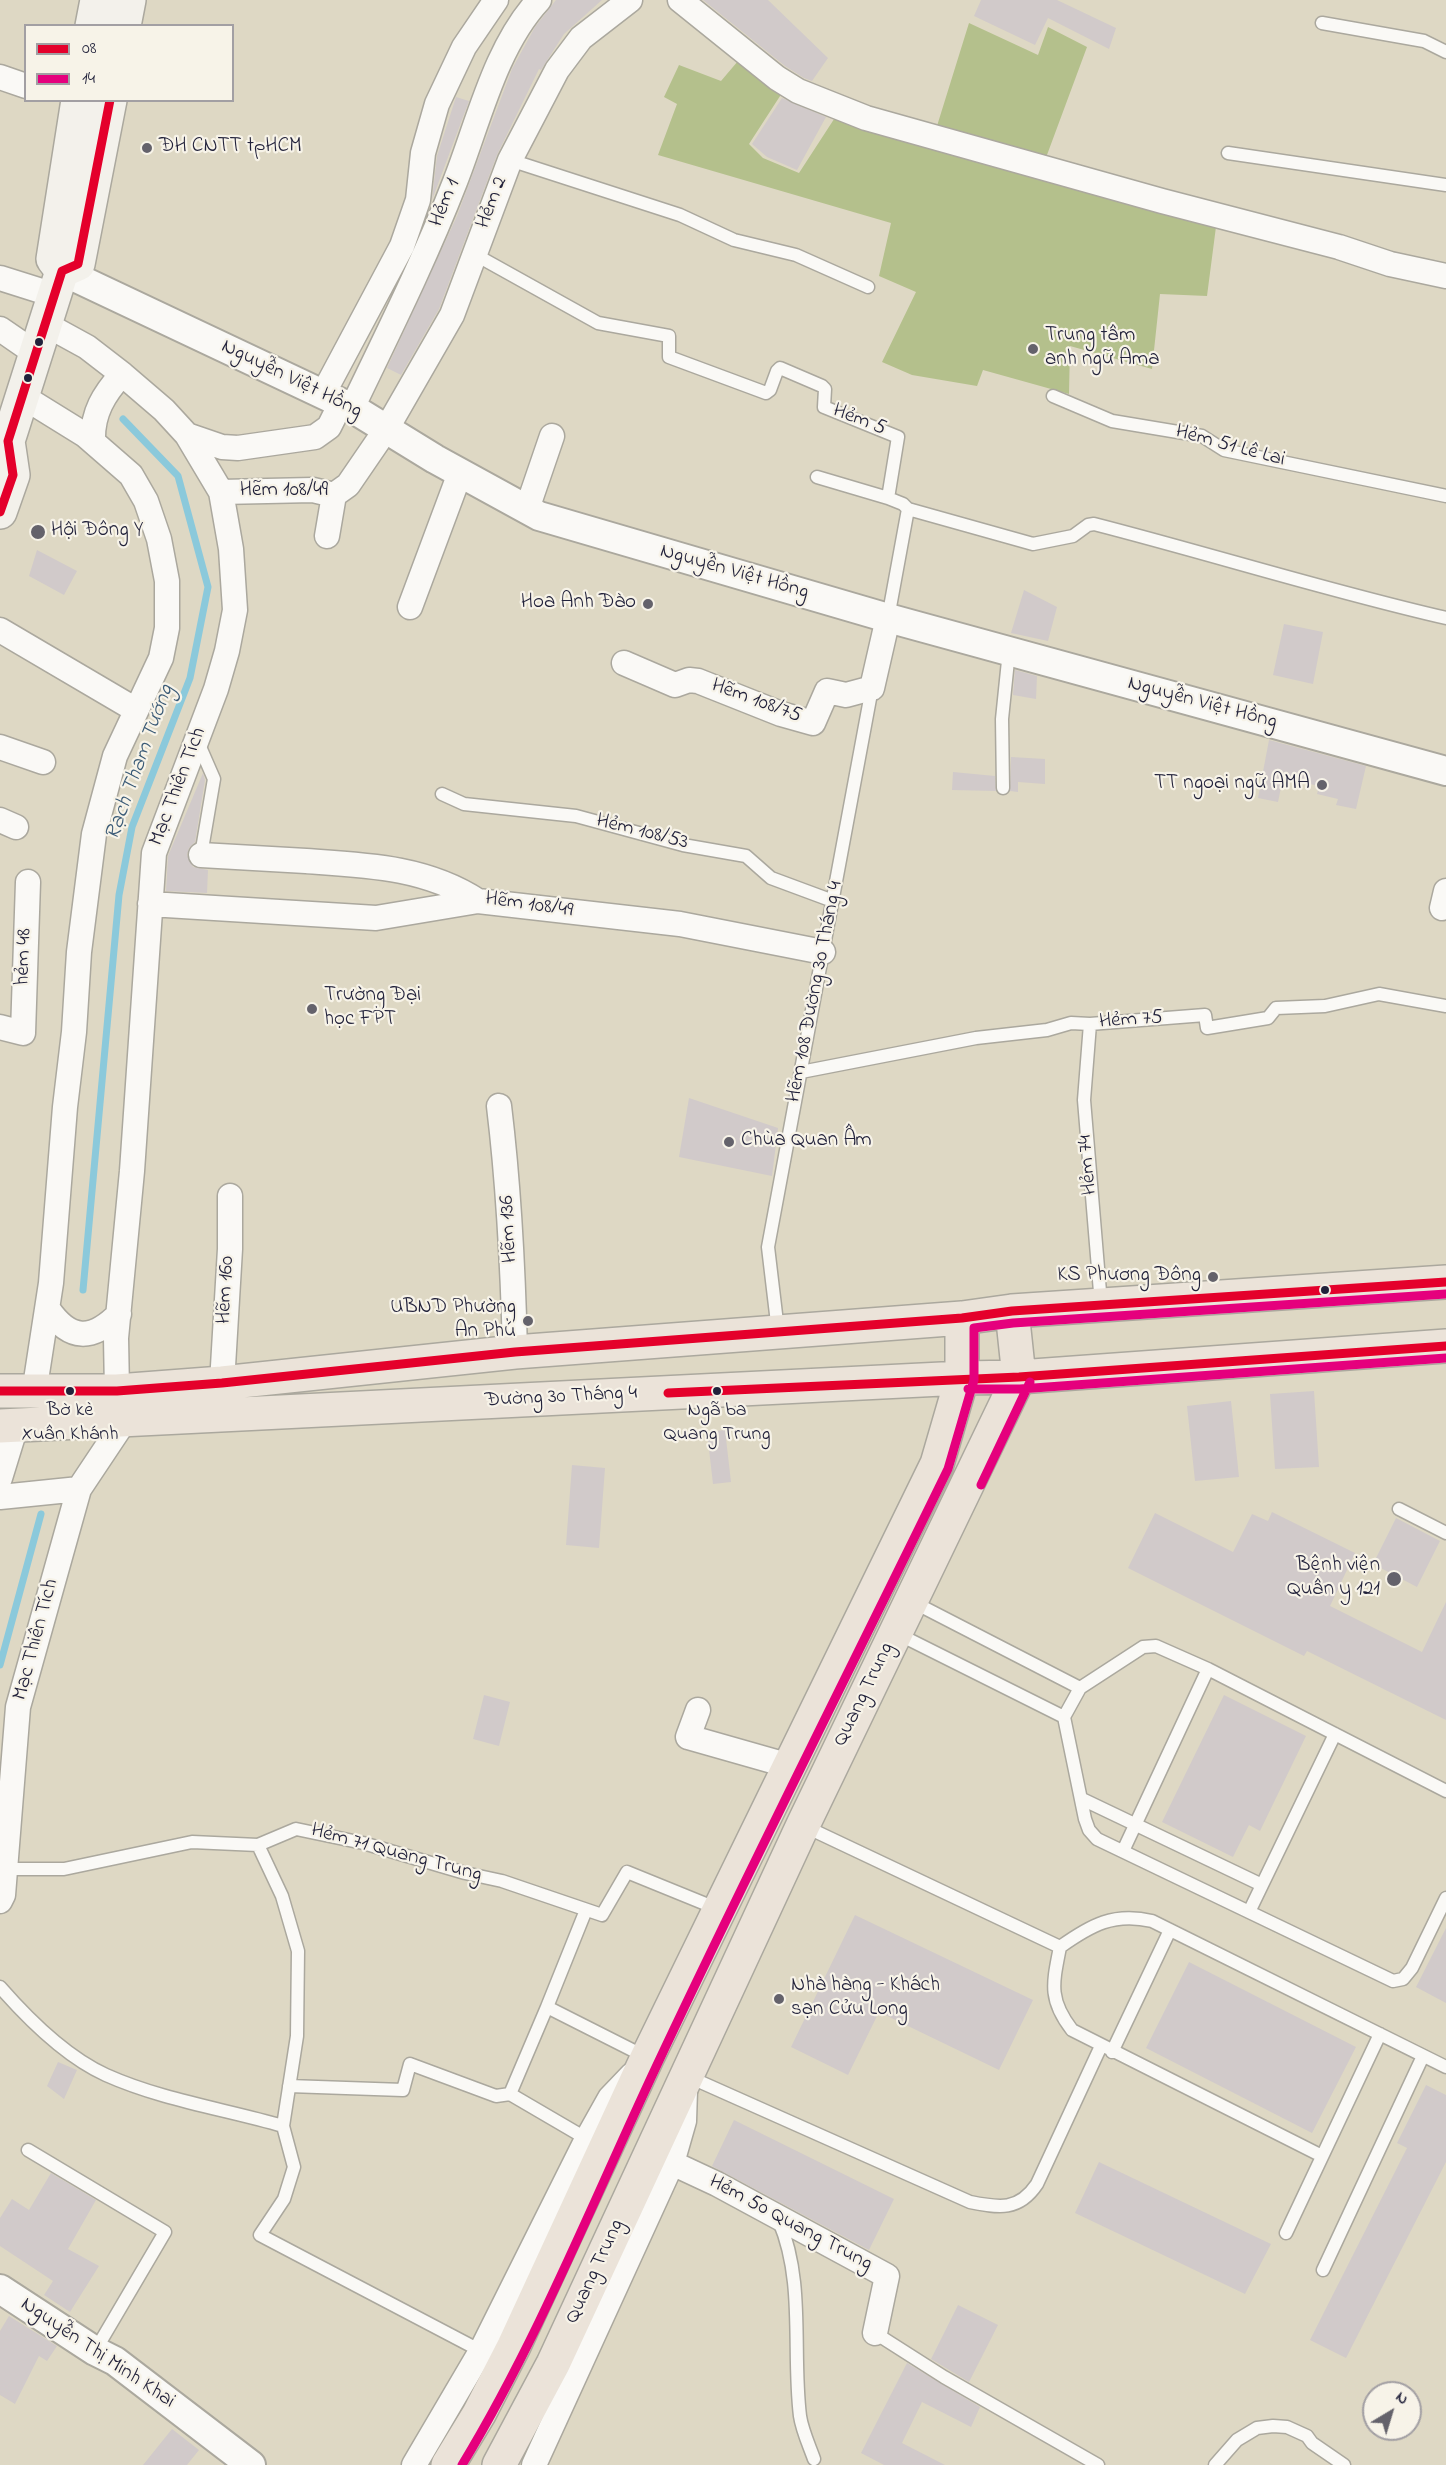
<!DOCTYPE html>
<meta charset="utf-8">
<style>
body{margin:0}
#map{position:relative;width:1446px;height:2465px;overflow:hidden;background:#ded8c4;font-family:"Indie Flower",sans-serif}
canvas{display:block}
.legend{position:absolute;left:24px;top:24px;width:210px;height:78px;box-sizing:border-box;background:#f7f3e8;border:2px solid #a29fa3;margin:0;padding:8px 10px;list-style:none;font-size:18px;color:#22223b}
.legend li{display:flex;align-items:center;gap:12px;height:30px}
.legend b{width:30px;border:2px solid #a29fa3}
.north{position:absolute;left:1362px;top:2381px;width:60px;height:60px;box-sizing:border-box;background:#f7f3e8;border:2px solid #a29fa3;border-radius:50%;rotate:38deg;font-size:16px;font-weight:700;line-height:24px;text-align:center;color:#22223b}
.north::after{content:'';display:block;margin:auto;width:21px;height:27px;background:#64626b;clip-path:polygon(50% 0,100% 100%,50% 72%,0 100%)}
</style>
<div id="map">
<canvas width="1446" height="2465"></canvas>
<ul class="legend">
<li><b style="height:8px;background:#e4002b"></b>08</li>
<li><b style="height:8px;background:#e5007d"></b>14</li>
</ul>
<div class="north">N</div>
</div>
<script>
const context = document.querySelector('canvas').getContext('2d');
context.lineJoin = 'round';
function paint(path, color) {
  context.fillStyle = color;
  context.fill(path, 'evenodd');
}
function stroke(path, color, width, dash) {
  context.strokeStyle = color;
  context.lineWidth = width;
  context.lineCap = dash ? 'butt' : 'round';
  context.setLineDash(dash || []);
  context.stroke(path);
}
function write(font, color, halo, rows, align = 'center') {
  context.font = font + ' "Indie Flower",sans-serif';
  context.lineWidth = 4.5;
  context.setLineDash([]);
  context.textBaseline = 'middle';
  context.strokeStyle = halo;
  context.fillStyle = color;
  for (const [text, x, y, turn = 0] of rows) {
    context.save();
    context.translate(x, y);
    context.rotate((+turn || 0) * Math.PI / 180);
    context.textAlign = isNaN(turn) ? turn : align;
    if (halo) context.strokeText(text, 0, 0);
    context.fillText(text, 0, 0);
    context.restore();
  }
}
paint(new Path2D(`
 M969,23L1038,55L1048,27L1087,47L1044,163L1217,219L1207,296L1160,294L1152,369L1070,346L1069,394L983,370L977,386L912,375L882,362L916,292L879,276L891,223L658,155L677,104L664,97L679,65L721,81L738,61L782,93L749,144L763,158L799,173L838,113L932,142Z`), '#b4c08c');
stroke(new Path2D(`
 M83,1290L119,895L132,827L190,678L208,587L178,476L123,419
 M0,1665L41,1514`), '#8bc9db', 7);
paint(new Path2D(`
 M556,0H602L564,34L541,70L539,69L497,155L439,309L401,375L387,368L457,216L512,69L535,27Z
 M703,0H768L828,58L812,81L804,78L785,66Z
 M981,0H1057L1116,28L1109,49L1048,18L1035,45L974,16Z
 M456,97L469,101L432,200L437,156Z
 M782,98L826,117L797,170L767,157L752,144Z
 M37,550L77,571L64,595L29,576Z
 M1024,590L1057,607L1048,641L1011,633Z
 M1284,624L1323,632L1313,684L1273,675Z
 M1015,670L1037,676L1036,699L1013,695Z
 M1269,740L1366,766L1356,809L1336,805L1338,799L1317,794L1319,786L1283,778L1278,802L1258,798Z
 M1011,757L1045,759V784L1018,782V792L1010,791Z
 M953,772L995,776L996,791L952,790Z
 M203,773L205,780L195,842L189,848L187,855L193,867L208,870L207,893L166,891L168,856Z
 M689,1098L778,1128L772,1176L679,1157Z
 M1314,1391L1319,1467L1275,1469L1270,1394Z
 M1231,1401L1239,1477L1195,1481L1187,1406Z
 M725,1430L731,1482L713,1484L707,1432Z
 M572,1465L605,1468L599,1548L566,1545Z
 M1272,1512L1355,1553L1330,1606L1422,1652L1446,1602V1720L1307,1651L1304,1656L1128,1568L1155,1513L1233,1552L1252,1514L1268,1521Z
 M1396,1518L1440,1541L1417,1587L1373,1564Z
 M484,1695L510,1702L499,1746L473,1739Z
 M1224,1695L1306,1736L1260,1831L1249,1825L1233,1857L1162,1822Z
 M855,1915L1033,2000L999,2070L879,2012L848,2075L791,2047Z
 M1446,1928V2003L1416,1987Z
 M1189,1962L1356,2047L1312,2133L1146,2048Z
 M58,2062L77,2070L64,2099L47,2086Z
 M1426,2085L1446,2095V2162L1346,2358L1310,2340L1407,2148L1397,2143Z
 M734,2120L894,2199L869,2250L712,2166Z
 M1099,2162L1271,2244L1245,2294L1075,2213Z
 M51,2173L96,2200L68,2249L99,2266L70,2312L44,2295L53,2281L0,2246V2218L12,2199L29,2210Z
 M958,2305L998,2325L969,2382L931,2359Z
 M9,2316L57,2346L47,2361L39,2356L15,2404L0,2395V2331Z
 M907,2363L980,2407L971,2427L922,2402L902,2443L945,2465H884L861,2453Z
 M172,2429L199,2450L187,2465H143Z`), '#d1caca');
const service = new Path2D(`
 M1322,23L1424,41L1446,52
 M1228,153L1446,185
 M510,160L680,215L734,240L796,255L868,287
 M474,254L598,323L669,336V357L766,393L770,390L777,371L780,368L822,386L825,389L824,407L898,437L888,498L903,504L908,509L1033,544L1073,536L1088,525L1094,524C1211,554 1328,591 1446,618
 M1053,396L1112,421L1202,436L1224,450L1446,496
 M817,477L888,498
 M888,618L908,509
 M197,740L214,779L201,855
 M1003,788L1002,719L1009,651
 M442,794L464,804L576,816L683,845L746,856L771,878L833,901
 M1090,1024L1084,1100L1101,1304
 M801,1072L976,1038L1047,1030L1071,1023L1090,1024L1205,1015L1207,1028L1268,1018L1276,1008L1325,1006L1379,994L1446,1006
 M778,1331L768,1247L872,688
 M1399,1509L1446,1533
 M913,1602L1080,1688
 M896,1633L1064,1717
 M1446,1791L1208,1669L1156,1646L1143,1647L1080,1688L1064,1717L1085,1819L1089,1830L1097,1839L1393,1981L1403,1979L1412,1968L1446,1898
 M1082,1799L1262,1885
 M804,1826L1060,1947C1091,1925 1114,1912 1152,1921L1446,2067
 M1123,1851L1208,1669
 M5,1869H64L192,1842L258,1845L296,1829L363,1843L465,1873L502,1881L602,1915L627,1872L718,1909
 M1249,1912L1335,1734
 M1060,1947C1053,1983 1048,1999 1072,2030L1322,2156
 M0,1987C28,2019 66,2057 106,2075C162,2100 224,2109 283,2126L297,2036L298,1951L282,1896L258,1845
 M547,2007L586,1910
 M1112,2052L1170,1930
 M687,2076L970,2202C999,2208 1019,2211 1037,2184L1101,2046
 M289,2086L403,2090L410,2064L496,2096L510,2094L587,2139
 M510,2094L547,2007L646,2057
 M283,2126L294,2167L284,2199L260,2235L481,2351
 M28,2150L165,2232L95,2351
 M779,2221C805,2282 792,2351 800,2416C802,2430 809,2445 814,2459
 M1286,2233L1380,2034
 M1323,2270L1423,2056
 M875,2333L944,2377L1098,2465
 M1215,2465L1237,2440L1257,2428L1273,2426L1287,2427L1307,2436L1312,2443L1344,2465`);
const minor = new Path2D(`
 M680,0L777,78L798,91L866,118L1162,201L1339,247L1390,264L1446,276
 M0,77L26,86
 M0,278L54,295
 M45,324L87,347L122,374L164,410L187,435L221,492L231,549L235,610L227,651L216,689L154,853L132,1171L116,1338L117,1391
 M0,329L35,353
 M323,394L402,246L418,200L423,153L437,104L464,47L496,0
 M22,396L85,435L131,475L146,501L159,539L167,581V628L161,658L115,756L94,834L79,952L74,1032L65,1107L51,1283L34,1393
 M352,408C388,333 425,259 455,182C478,124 495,47 539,0
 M187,435L222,447L238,448L315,437L329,427L341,403
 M93,441C92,413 104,394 122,374
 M221,492L313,490L334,495L348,485L387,428L452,315L510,160L557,70L581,38L630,0
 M527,509L552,436
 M327,536L334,495
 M410,607L460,473
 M0,630L136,710
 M624,663L675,685L689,680L698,681L781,714L813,723L827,691L846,695L872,688L888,618
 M0,747L43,762
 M0,820L16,827
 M201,855C236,857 271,859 306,861C366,865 426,867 478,901L680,924L823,952
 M150,904L376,918L478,901
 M1442,908L1446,891
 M0,1027L23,1033L28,882
 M499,1106C509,1188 513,1269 515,1352
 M48,1309C70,1341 92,1341 119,1314
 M222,1383L230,1249V1196
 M0,1478L16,1426
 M0,1497L79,1489
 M698,1710L688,1737L790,1766
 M0,1901L3,1895L18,1707L79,1489L125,1420
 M672,2163L717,2184L887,2276L875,2333
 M414,2465L481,2351L587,2139L610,2098L632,2075
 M534,2465L672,2163L684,2121L685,2090`);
const tertiary = new Path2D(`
 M62,271L352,408L435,459L539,516L888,618L1446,771
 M0,2289L95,2351L115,2361L251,2465`);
const secondary = new Path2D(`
 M92,26L97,0
 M124,26L129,0
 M62,271L53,259L78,100
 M0,512L13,475L8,441L62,271L78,264L110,100`);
const primary = new Path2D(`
 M0,1391H117L222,1383L515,1352L962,1318L1012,1311L1446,1282
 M0,1426L962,1378L1019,1377L1446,1346
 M448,2465L479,2414L514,2346L647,2058L937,1464L962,1378V1318
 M499,2465L553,2364L803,1825L1019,1377L1012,1311`);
stroke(service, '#aba89e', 15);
stroke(minor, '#aba89e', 27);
stroke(tertiary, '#aba89e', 32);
stroke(secondary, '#aba89e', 36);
stroke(primary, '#aba89e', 36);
stroke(service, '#faf9f6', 12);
stroke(minor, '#faf9f6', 24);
stroke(tertiary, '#faf9f6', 28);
stroke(secondary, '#f3f1eb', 33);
stroke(primary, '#ebe3d9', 33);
stroke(new Path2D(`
 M0,512L13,475L8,441L62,271L78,264L110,100
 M0,1391H117L222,1383L515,1352L962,1318L1012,1311L1446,1282
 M668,1393L1019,1377L1446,1346`), '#e4002b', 9);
stroke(new Path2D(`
 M968,1389H1020L1446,1358
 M981,1485L1030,1382
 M462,2465C539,2338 594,2199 657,2065C751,1865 851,1668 948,1469L974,1380V1328L1013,1323L1446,1294`), '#e5007d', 9);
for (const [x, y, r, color] of [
 [147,148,6,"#64626b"],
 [39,342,5,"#22223b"],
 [1033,349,6,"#64626b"],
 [28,378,5,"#22223b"],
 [38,532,8,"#64626b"],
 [648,604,6,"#64626b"],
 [1322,785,6,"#64626b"],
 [312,1009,6,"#64626b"],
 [729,1142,6,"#64626b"],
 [1213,1277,6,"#64626b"],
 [1325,1290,5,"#22223b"],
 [528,1321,6,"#64626b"],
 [70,1391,5,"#22223b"],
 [717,1391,5,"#22223b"],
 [1394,1579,8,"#64626b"],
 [779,1999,6,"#64626b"]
]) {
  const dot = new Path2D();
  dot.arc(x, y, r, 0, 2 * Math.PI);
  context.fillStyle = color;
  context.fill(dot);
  stroke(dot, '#f7f3e8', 2);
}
write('20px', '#22223b', '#f7f3e8', [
 ["Bờ kè",70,1412],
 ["Xuân Khánh",70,1436],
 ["Ngã ba",717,1412],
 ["Quang Trung",717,1436]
]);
write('21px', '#22223b', '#f7f3e8', [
 ["ĐH CNTT tpHCM",159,148],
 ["Trung tâm",1045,337],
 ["anh ngữ Ama",1045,361],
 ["Hội Đông Y",51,532],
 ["Hoa Anh Đào",636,604,"right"],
 ["TT ngoại ngữ AMA",1310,785,"right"],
 ["Trường Đại",324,997],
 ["học FPT",324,1021],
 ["Chùa Quan Âm",741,1142],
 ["KS Phương Đông",1201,1277,"right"],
 ["UBND Phường",516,1309,"right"],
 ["An Phú",516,1333,"right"],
 ["Bệnh viện",1380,1567,"right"],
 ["Quân y 121",1380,1591,"right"],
 ["Nhà hàng - Khách",791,1987],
 ["sạn Cửu Long",791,2011]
], 'left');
write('21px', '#22223b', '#f7f3e8', [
 ["Hẻm 1",446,203,-68],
 ["Hẻm 2",493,203,-69],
 ["Nguyễn Việt Hồng",291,380,26],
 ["Hẻm 5",859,421,21],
 ["Hẻm 51 Lê Lai",1230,447,15],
 ["Hẽm 108/49",284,492],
 ["Nguyễn Việt Hồng",734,573,16],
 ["Hẽm 108/75",756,702,20],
 ["Nguyễn Việt Hồng",1202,704,15],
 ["Mạc Thiên Tích",179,787,-69],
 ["Hẻm 108/53",642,833,14],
 ["Hẽm 108/49",529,906,8],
 ["hẻm 48",25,957,-88],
 ["Hẽm 108 Đường 30 Tháng 4",816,992,-79],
 ["Hẻm 75",1131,1021,-4],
 ["Hẻm 74",1089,1165,-95],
 ["Hẽm 136",510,1229,-93],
 ["Hẽm 160",227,1290,-87],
 ["Đường 30 Tháng 4",561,1398,-3],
 ["Mạc Thiên Tích",37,1640,-75],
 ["Quang Trung",865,1695,-64],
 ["Hẻm 71 Quang Trung",396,1854,15],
 ["Hẻm 50 Quang Trung",790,2224,28],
 ["Quang Trung",596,2272,-65],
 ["Nguyễn Thị Minh Khai",97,2354,34]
]);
write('italic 22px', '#3a5a76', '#f7f3e8', [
 ["Rạch Tham Tướng",141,763,-70]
]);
</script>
